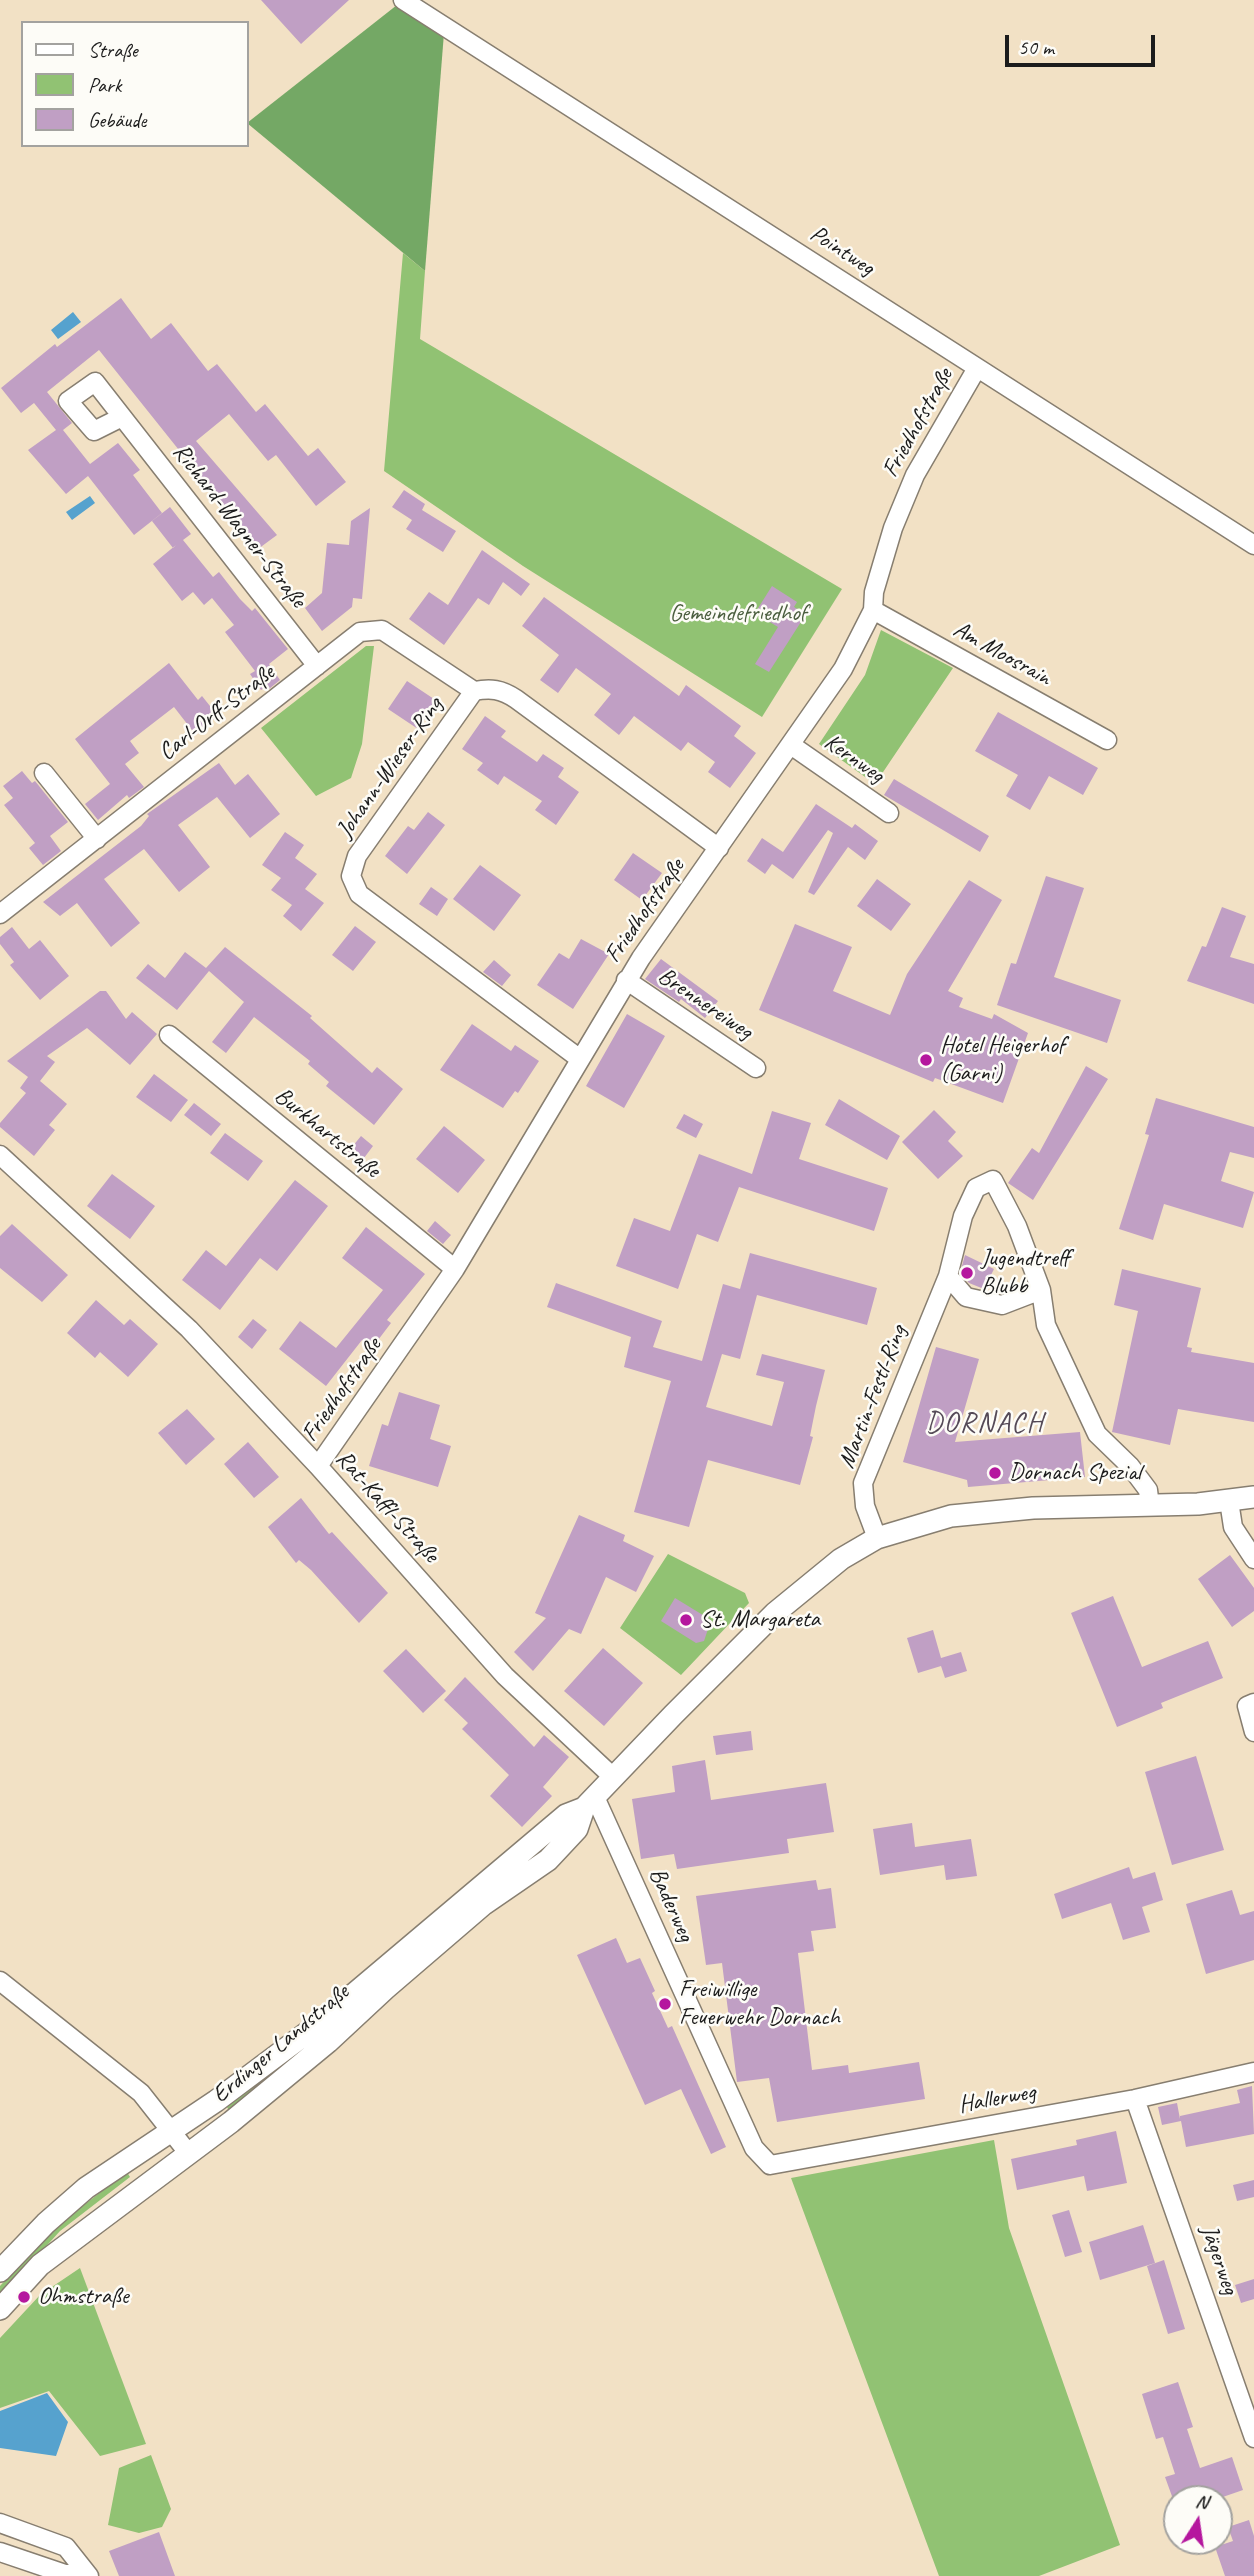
<!DOCTYPE html>
<meta charset="utf-8">
<style>
body{margin:0}
#map{position:relative;width:1254px;height:2576px;overflow:hidden;background:#f2e1c5;font-family:Caveat,sans-serif}
canvas{display:block}
.legend{position:absolute;left:21px;top:21px;width:228px;height:126px;box-sizing:border-box;background:#fdfcf7;border:2px solid #a3a29f;margin:0;padding:9px 12px;list-style:none;font-size:21px;color:#1c1c1c}
.legend li{display:flex;align-items:center;gap:14px;height:35px}
.legend b{width:35px;border:2px solid #a3a29f}
.north{position:absolute;left:1163px;top:2485px;width:70px;height:70px;box-sizing:border-box;background:#fdfcf7;border:2px solid #a3a29f;border-radius:50%;rotate:12deg;font-size:19px;font-weight:700;line-height:28px;text-align:center;color:#1c1c1c}
.north::after{content:'';display:block;margin:auto;width:24px;height:32px;background:#b5179e;clip-path:polygon(50% 0,100% 100%,50% 72%,0 100%)}
.scale{position:absolute;left:1005px;top:35px;width:150px;height:32px;box-sizing:border-box;border:4px solid #1c1c1c;border-top:0;padding-left:9px;font-size:21px;line-height:24px;white-space:nowrap;color:#1c1c1c;-webkit-text-stroke:5px #fdfcf7;paint-order:stroke}
</style>
<div id="map">
<canvas width="1254" height="2576"></canvas>
<ul class="legend">
<li><b style="height:9px;background:#fff"></b>Straße</li>
<li><b style="height:19px;background:#91c273"></b>Park</li>
<li><b style="height:19px;background:#c09fc4"></b>Gebäude</li>
</ul>
<div class="north">N</div>
<div class="scale">50 m</div>
</div>
<script>
const context = document.querySelector('canvas').getContext('2d');
context.lineJoin = 'round';
function paint(path, color) {
  context.fillStyle = color;
  context.fill(path, 'evenodd');
}
function stroke(path, color, width, dash) {
  context.strokeStyle = color;
  context.lineWidth = width;
  context.lineCap = dash ? 'butt' : 'round';
  context.setLineDash(dash || []);
  context.stroke(path);
}
function write(font, color, halo, rows, align = 'center') {
  context.font = font + ' Caveat,sans-serif';
  context.lineWidth = 5;
  context.setLineDash([]);
  context.textBaseline = 'middle';
  context.strokeStyle = halo;
  context.fillStyle = color;
  for (const [text, x, y, turn = 0] of rows) {
    context.save();
    context.translate(x, y);
    context.rotate((+turn || 0) * Math.PI / 180);
    context.textAlign = isNaN(turn) ? turn : align;
    if (halo) context.strokeText(text, 0, 0);
    context.fillText(text, 0, 0);
    context.restore();
  }
}
paint(new Path2D(`
 M403,253L425,271L420,339L842,589L762,717L523,566L384,471Z
 M881,630L953,668L875,784L819,744L865,675Z
 M366,646H374L362,744L351,778L316,796L261,728Z
 M668,1554L745,1593L749,1603L681,1675L620,1628Z
 M321,2036L229,2111L227,2107Z
 M994,2140L1009,2228L1120,2545L1039,2576H939L791,2178Z
 M127,2172L130,2177L60,2231L0,2297V2286L55,2227Z
 M80,2268L146,2444L100,2456L49,2391L0,2408V2338L40,2295Z
 M151,2455L171,2509L162,2527L139,2533L108,2525L119,2468Z`), '#91c273');
paint(new Path2D(`
 M397,5L444,33L425,271L247,123Z`), '#74a865');
paint(new Path2D(`
 M73,312L81,322L58,339L51,330Z
 M90,496L95,503L72,520L66,512Z
 M47,2393L68,2422L56,2456L0,2448V2411Z`), '#56a2ce');
paint(new Path2D(`
 M261,0H349L301,44Z
 M121,298L151,339L171,323L208,371L217,364L256,412L265,404L308,456L318,448L346,482L316,506L276,455L268,461L229,414L196,441L277,535L258,549L99,350L47,392L72,423L63,430L90,464L118,443L140,470L133,475L162,513L134,535L88,476L66,494L28,450L56,430L34,403L21,413L1,388L55,344L57,347Z
 M404,490L425,504L422,510L456,531L443,552L406,529L412,520L392,507Z
 M170,507L191,534L183,540L213,577L219,572L240,599L252,611L255,608L288,649L269,664L280,680L269,689L267,686L261,690L250,674L255,671L225,632L234,625L212,598L204,605L193,592L182,601L153,564L176,545L173,548L152,521Z
 M370,508L362,599L353,598L352,607L322,631L305,608L322,593L327,543L349,545L351,521Z
 M482,550L530,584L521,596L503,582L489,605L478,598L444,645L409,619L429,592L448,605Z
 M772,586L797,602L794,607L806,614L769,672L755,664L778,627L755,613Z
 M544,597L679,696L686,685L741,726L734,736L756,753L730,788L708,772L715,762L688,742L681,751L634,716L619,735L594,715L611,694L576,668L558,693L540,680L559,655L522,626Z
 M169,663L198,700L202,696L218,716L195,734L174,707L130,741L139,753L125,764L144,787L129,798L127,795L98,820L85,804L110,784L75,739Z
 M407,681L437,701L418,729L388,709Z
 M998,712L1098,768L1083,795L1049,776L1030,810L1006,796L1018,775L975,751Z
 M485,716L506,731L501,737L537,762L543,754L564,768L558,777L579,792L556,825L535,810L542,801L504,776L498,785L477,770L483,763L462,749Z
 M219,763L235,785L248,774L280,814L250,838L217,797L178,825L210,867L179,892L144,849L104,879L140,923L111,947L77,903L60,916L43,902L141,826L149,816L147,814Z
 M22,771L32,783L35,781L68,822L50,836L61,851L43,865L29,848L35,843L4,805L13,798L3,786Z
 M894,779L989,836L980,852L884,795Z
 M816,804L852,828L855,824L878,841L865,860L848,847L814,895L808,892L833,833L828,830L793,879L772,864L765,874L747,861L762,838L783,852Z
 M428,812L445,825L407,874L385,856L408,826L414,830Z
 M285,832L304,845L295,858L317,874L305,889L324,903L301,931L283,916L292,905L271,890L281,878L262,865Z
 M633,853L662,873L642,900L614,880Z
 M480,865L521,895L494,931L453,899Z
 M1046,876L1084,888L1054,977L1121,1000L1107,1043L997,1005L1011,963L1016,964Z
 M877,879L911,904L891,931L857,906Z
 M969,880L1002,900L948,991L963,998L959,1007L992,1019L994,1014L1028,1033L1003,1103L935,1078L933,1082L759,1010L795,924L852,947L833,991L890,1015L907,974Z
 M431,887L448,899L437,916L419,904Z
 M1222,907L1246,916L1230,957L1254,964V1004L1187,981L1202,946L1206,947Z
 M355,926L376,942L353,971L332,955Z
 M12,927L29,949L40,940L69,976L40,1000L10,965L14,962L0,944V937Z
 M581,939L609,954L573,1009L537,985L559,953L569,959Z
 M225,947L312,1016L310,1018L372,1073L377,1067L403,1089L374,1125L326,1086L329,1082L308,1064L310,1061L254,1017L226,1053L212,1042L244,1002L209,971L177,1010L136,978L148,964L165,978L185,952L206,968Z
 M661,959L718,1001L705,1018L681,999L679,1002L645,979Z
 M494,960L511,975L502,986L483,972Z
 M100,991H106L126,1019L132,1012L157,1034L130,1065L87,1028L47,1056L55,1062L40,1081L67,1104L49,1125L55,1130L34,1156L0,1127V1123L26,1093L20,1088L28,1077L7,1061Z
 M627,1014L665,1036L624,1108L586,1086Z
 M472,1024L511,1051L515,1045L539,1061L518,1093L515,1091L503,1108L440,1070Z
 M1086,1066L1108,1079L1033,1200L1008,1183L1032,1148L1039,1153Z
 M154,1074L188,1100L171,1122L136,1097Z
 M1156,1098L1254,1127V1158L1230,1152L1221,1181L1254,1192L1243,1228L1164,1204L1153,1240L1119,1229L1149,1135L1145,1134Z
 M839,1099L900,1136L887,1160L825,1125Z
 M194,1103L221,1124L211,1136L184,1115Z
 M934,1110L956,1132L948,1141L963,1156L938,1179L902,1142Z
 M772,1111L811,1123L799,1159L888,1188L874,1231L739,1187L718,1242L697,1234L678,1289L616,1266L634,1218L670,1231L699,1154L752,1174Z
 M684,1114L703,1124L696,1138L676,1128Z
 M444,1126L485,1160L458,1193L416,1159Z
 M225,1133L263,1161L248,1181L210,1153Z
 M361,1136L373,1146L361,1162L348,1152Z
 M112,1174L155,1206L130,1239L87,1206Z
 M295,1180L328,1206L277,1271L260,1258L220,1310L182,1280L206,1250L226,1266Z
 M435,1221L451,1235L443,1244L427,1231Z
 M12,1224L68,1275L42,1302L0,1268V1236Z
 M366,1227L425,1274L387,1320L391,1323L372,1348L362,1340L326,1386L279,1349L300,1321L336,1348L383,1290L342,1258Z
 M750,1253L877,1288L867,1325L757,1295L740,1359L722,1354L706,1407L772,1426L784,1382L756,1375L762,1354L825,1370L816,1406L810,1436L813,1437L800,1485L708,1460L689,1527L634,1512L671,1381L624,1367L631,1337L547,1307L556,1283L662,1321L653,1347L702,1361L723,1284L740,1289Z
 M965,1255L994,1269L984,1289L969,1283L960,1273Z
 M1122,1269L1201,1288L1187,1347L1192,1348L1191,1352L1254,1363V1422L1178,1409L1170,1445L1112,1432L1138,1311L1114,1305Z
 M96,1300L124,1325L130,1319L158,1344L128,1377L100,1352L95,1358L67,1333Z
 M253,1319L267,1330L252,1349L238,1337Z
 M936,1347L979,1359L955,1442L1080,1432L1085,1477L968,1487L967,1480L903,1462Z
 M399,1392L440,1405L430,1439L451,1446L438,1487L369,1466L382,1424L388,1426Z
 M187,1409L215,1439L186,1465L158,1433Z
 M248,1442L279,1477L254,1498L224,1464Z
 M301,1498L329,1534L332,1532L388,1593L359,1623L311,1570L299,1560L296,1563L268,1527Z
 M579,1515L625,1535L623,1541L654,1556L636,1592L606,1577L581,1634L569,1629L533,1671L514,1652L546,1618L535,1613Z
 M1230,1555L1254,1588V1611L1232,1627L1198,1579Z
 M1113,1596L1142,1667L1208,1641L1223,1678L1161,1703L1163,1708L1117,1727L1071,1613Z
 M675,1598L711,1620L704,1641L696,1643L661,1621Z
 M933,1630L941,1658L961,1652L967,1671L945,1678L941,1666L918,1673L907,1638Z
 M603,1648L643,1683L604,1726L564,1691Z
 M406,1649L446,1691L423,1713L383,1671Z
 M465,1677L534,1747L544,1735L569,1757L543,1787L552,1796L522,1827L490,1796L509,1775L462,1729L468,1723L444,1700Z
 M751,1731L753,1750L716,1755L713,1736Z
 M1196,1756L1224,1850L1172,1865L1145,1772Z
 M705,1760L711,1800L826,1783L834,1832L787,1839L789,1853L677,1869L674,1854L641,1859L632,1799L675,1792L672,1766Z
 M912,1823L915,1847L971,1839L977,1876L946,1880L944,1865L880,1875L873,1829Z
 M1129,1867L1133,1879L1155,1872L1163,1900L1142,1907L1150,1932L1123,1940L1111,1903L1062,1919L1054,1894Z
 M816,1880L818,1890L831,1888L836,1928L811,1931L814,1951L798,1953L812,2070L848,2065L849,2073L919,2062L925,2099L777,2122L769,2078L737,2082L722,1963L706,1965L696,1896Z
 M1232,1890L1240,1915L1254,1911V1960L1206,1974L1186,1904Z
 M616,1938L627,1963L640,1958L655,1991L652,1993L668,2028L672,2026L726,2147L711,2154L681,2089L645,2105L577,1955Z
 M1252,2086L1254,2134L1186,2147L1181,2121L1162,2125L1158,2107L1177,2103L1180,2119V2116L1240,2103L1237,2090Z
 M1116,2131L1127,2183L1087,2191L1084,2176L1017,2190L1011,2159L1077,2145L1076,2140Z
 M1254,2180V2197L1237,2201L1233,2185Z
 M1069,2210L1082,2252L1065,2257L1052,2215Z
 M1143,2225L1155,2263L1100,2280L1089,2242Z
 M1164,2260L1185,2329L1168,2334L1147,2266Z
 M1254,2279V2299L1241,2303L1235,2285Z
 M1178,2382L1193,2427L1187,2429L1200,2468L1232,2457L1243,2490L1217,2499H1173L1165,2477L1175,2474L1163,2437L1156,2439L1142,2394Z
 M1249,2520L1254,2536V2576H1225L1215,2547L1233,2541L1228,2527Z
 M159,2532L175,2576H119L109,2551Z`), '#c09fc4');
const minor = new Path2D(`
 M403,0L1254,545
 M122,417L94,431L68,401L95,382L317,666
 M873,610L1107,740
 M791,745L889,813
 M44,773L97,839
 M0,914L360,632L382,630L474,691
 M626,980L756,1068
 M169,1035L455,1269
 M580,1059L359,894L351,876L357,856L474,691C491,688 501,689 516,699L719,848
 M0,1155L189,1329L318,1466L505,1676L613,1777
 M948,1276L966,1297L1002,1305L1041,1290
 M318,1466L455,1269L641,958L843,669L873,610L874,592L893,528L915,475L977,368
 M1229,1501L1233,1527L1254,1559
 M877,1538L865,1506L863,1483L948,1276L963,1216L976,1188L993,1180L1017,1226L1041,1290L1046,1325L1097,1434L1130,1466L1148,1490L1150,1506
 M1254,1703L1247,1706L1254,1732
 M595,1797L754,2148L770,2165L1135,2099L1254,2072
 M0,1981L141,2093L189,2154
 M1135,2099L1254,2438
 M0,2523L66,2547L89,2576
 M0,2552L65,2574L86,2573`);
const tertiary = new Path2D(`
 M0,2271L46,2223L86,2188L216,2101L316,2026L566,1815L584,1808
 M0,2309L40,2265L231,2122L328,2042L385,1989L484,1904L548,1860L577,1829L584,1808L673,1715L775,1613L841,1559L877,1538L951,1516L1033,1508L1198,1504L1254,1497`);
stroke(minor, '#877e70', 21);
stroke(tertiary, '#877e70', 24);
stroke(minor, '#fff', 18);
stroke(tertiary, '#fff', 21);
for (const [x, y, r, color] of [
 [926,1060,7,"#b5179e"],
 [967,1273,7,"#b5179e"],
 [995,1473,7,"#b5179e"],
 [686,1620,7,"#b5179e"],
 [665,2004,7,"#b5179e"],
 [24,2297,7,"#b5179e"]
]) {
  const dot = new Path2D();
  dot.arc(x, y, r, 0, 2 * Math.PI);
  context.fillStyle = color;
  context.fill(dot);
  stroke(dot, '#fdfcf7', 2.5);
}
write('24px', '#1c1c1c', '#fdfcf7', [
 ["Pointweg",842,251,33],
 ["Friedhofstraße",918,423,-61],
 ["Richard-Wagner-Straße",239,526,52],
 ["Am Moosrain",1002,654,29],
 ["Carl-Orff-Straße",217,713,-38],
 ["Kernweg",854,759,35],
 ["Johann-Wieser-Ring",390,768,-55],
 ["Friedhofstraße",645,911,-55],
 ["Brennereiweg",705,1004,34],
 ["Burkhartstraße",327,1133,39],
 ["Friedhofstraße",342,1390,-55],
 ["Martin-Festl-Ring",873,1397,-69],
 ["Rat-Kaffl-Straße",387,1507,48],
 ["Baderweg",671,1905,66],
 ["Erdinger Landstraße",281,2044,-40],
 ["Hallerweg",997,2099,-10],
 ["Jägerweg",1219,2260,71]
]);
write('24px', '#4b5e3f', '#fdfcf7', [
 ["Gemeindefriedhof",738,614]
]);
write('24px', '#1c1c1c', '#fdfcf7', [
 ["Hotel Heigerhof",940,1046],
 ["(Garni)",940,1074],
 ["Jugendtreff",981,1259],
 ["Blubb",981,1287],
 ["Dornach Spezial",1009,1473],
 ["St. Margareta",700,1620],
 ["Freiwillige",679,1990],
 ["Feuerwehr Dornach",679,2018],
 ["Ohmstraße",38,2297]
], 'left');
context.letterSpacing = '2px';
write('28px', '#554a57', '#fdfcf7', [
 ["DORNACH",985,1424]
]);
context.letterSpacing = '0px';
</script>
